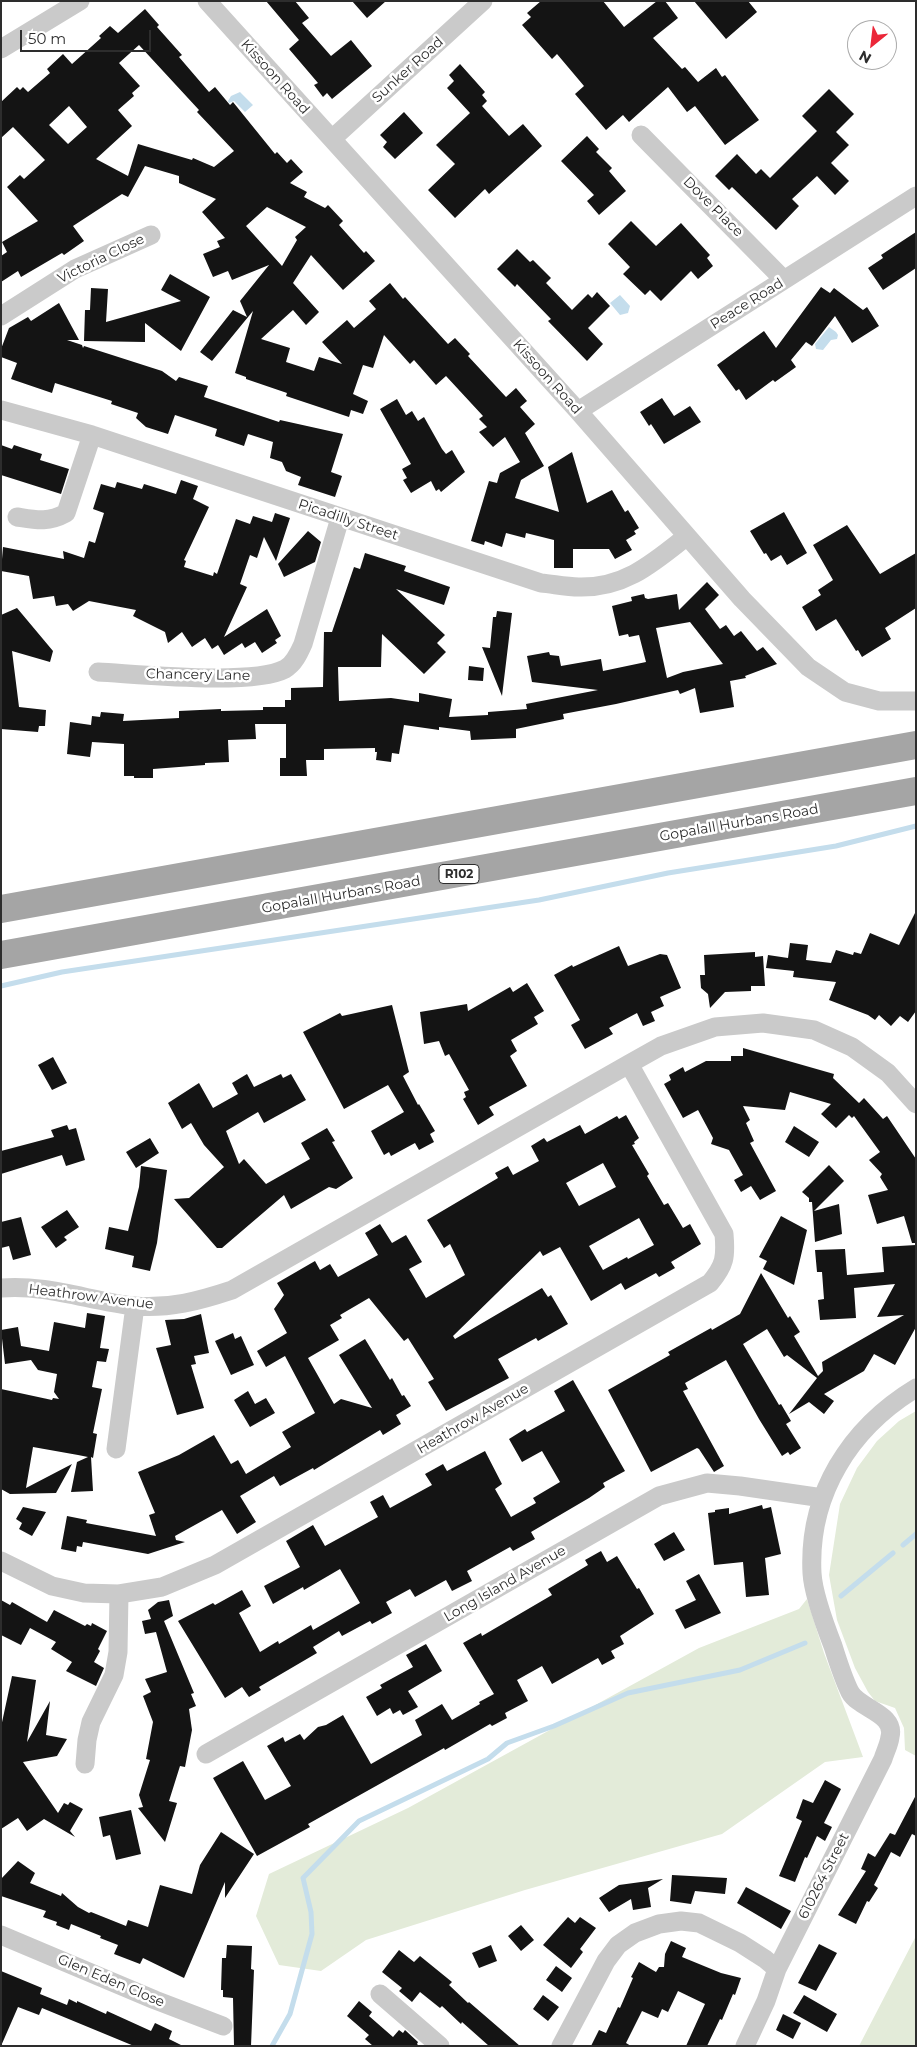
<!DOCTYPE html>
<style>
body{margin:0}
#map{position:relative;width:917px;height:2047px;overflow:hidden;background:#fff;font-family:Montserrat,sans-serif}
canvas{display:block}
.frame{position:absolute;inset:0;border:2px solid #2d2d2d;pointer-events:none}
.north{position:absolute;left:847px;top:20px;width:50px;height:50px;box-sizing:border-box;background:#fff;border:1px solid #ababab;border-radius:50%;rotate:209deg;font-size:14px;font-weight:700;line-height:20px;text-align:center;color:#2d2d2d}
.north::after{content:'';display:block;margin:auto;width:18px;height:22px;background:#eb2739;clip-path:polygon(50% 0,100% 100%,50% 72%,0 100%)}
.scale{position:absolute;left:20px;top:30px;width:131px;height:22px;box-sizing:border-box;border:2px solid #2d2d2d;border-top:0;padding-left:6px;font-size:15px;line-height:18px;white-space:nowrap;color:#2d2d2d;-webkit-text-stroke:4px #fff;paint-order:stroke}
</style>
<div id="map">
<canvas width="917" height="2047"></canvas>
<div class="frame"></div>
<div class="north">N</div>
<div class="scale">50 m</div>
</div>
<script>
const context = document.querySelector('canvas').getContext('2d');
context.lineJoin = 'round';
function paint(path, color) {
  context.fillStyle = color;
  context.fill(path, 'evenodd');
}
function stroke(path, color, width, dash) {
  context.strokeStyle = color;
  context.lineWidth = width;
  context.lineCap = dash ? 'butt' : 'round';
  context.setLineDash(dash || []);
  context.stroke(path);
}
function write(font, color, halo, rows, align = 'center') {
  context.font = font + ' Montserrat,sans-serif';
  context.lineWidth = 5;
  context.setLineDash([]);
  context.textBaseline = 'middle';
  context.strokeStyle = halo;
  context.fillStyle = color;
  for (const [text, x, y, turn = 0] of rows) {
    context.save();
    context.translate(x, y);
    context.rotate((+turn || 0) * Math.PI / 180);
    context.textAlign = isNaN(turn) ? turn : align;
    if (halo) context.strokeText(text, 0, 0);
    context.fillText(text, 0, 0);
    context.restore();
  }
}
paint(new Path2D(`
 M916,1411V1756L905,1750L904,1728L895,1708L875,1701L868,1692L855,1668L837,1620L829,1575L840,1504L857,1468L877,1441L899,1421Z
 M807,1599L824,1653L863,1757L825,1762L722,1834L525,1890L366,1940L321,1971L279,1965L256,1916L269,1874L408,1808L699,1648L799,1609Z
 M916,1936V2046H859Z`), '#e3ebd9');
paint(new Path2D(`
 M240,92L253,105L245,112L234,101L229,103L228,101L231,96Z
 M620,295L630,306L628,313L620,315L610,303Z
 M829,327L836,332L838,335L837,339L831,340L823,350L816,349L815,344Z`), '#c4ddec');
stroke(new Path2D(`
 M1,986L62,972L539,900L668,873L836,846L916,826
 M903,1545L916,1534
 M841,1596L893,1553
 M272,2046L290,2014L312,1934L311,1912L303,1878L359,1821L488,1759L507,1743L554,1726L628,1693L740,1670L805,1643`), '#c4ddec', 5);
paint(new Path2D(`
 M266,1H295L309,18L302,23L331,56L351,40L372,66L332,99L327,93L323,97L314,85L318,83L289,49L299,40Z
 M352,1H386L367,18Z
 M541,1H603L624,27L657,1H665L678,18L653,38L682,69L685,67L698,82L716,68L722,77L725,75L759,120L725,145L695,106L687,112L668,87L629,122L623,115L606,130L575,94L584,86L557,54L552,59L522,25L531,17L527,13Z
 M694,1H748L757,12L726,39Z
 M145,9L159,25L157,27L182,55L179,57L209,92L215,87L230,105L233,102L275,154L277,152L287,163L291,159L303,172L290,183L307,192L304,197L325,208L328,205L343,221L339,225L364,253L366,251L375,261L343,290L311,255L293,283L319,312L306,325L293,310L261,339L290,348L286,362L314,371L319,357L342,364L322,342L347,320L354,328L376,309L369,301L390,283L403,299L405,297L448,344L455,338L470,354L468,356L506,397L516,388L527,401L520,407L535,424L525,433L544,466L521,480L515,498L559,512L548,467L572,452L587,503L612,490L625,512L628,510L639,528L634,531L636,534L626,540L632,550L615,559L609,549H573V568H554V540L526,533L525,538L506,533L502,547L485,541L484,545L471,541L489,481L497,483L500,473L520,462L505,437L493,447L479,432L487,427L479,419L483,416L446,376L436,385L414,360L410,364L384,335L373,368L363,365L353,394L368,401L363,414L351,410L349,417L286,396L287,393L246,379V377L235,373L253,311L212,361L200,352L233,310L247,317L240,301L269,265L232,280L228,271L213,277L203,254L220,247L217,241L225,238L202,212L216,199L179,183V176L145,166L128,197L122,194L73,226L84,241L64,255L62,253L21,277L18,271L1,282V256L7,252L2,242L38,221L7,187L20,175L24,179L45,160L13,127L1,138V102L17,87L20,90L23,87L28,92L50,73L47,69L63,54L72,64L101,38L99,36L110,26L118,33ZM139,45L199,110L197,112L234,151L214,167L193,158L192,160L138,144L128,176L96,159L132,126L118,110L134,96L132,93L140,86L119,63ZM69,106L87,127L68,144L49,125ZM267,207L306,227L295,237L297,240L282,266L246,226Z
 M460,64L485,92L482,95L487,101L482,106L509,136L523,124L542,146L489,194L485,189L455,218L428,190L455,164L436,145L470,113L447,88L454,81L449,75Z
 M829,89L854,114L836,132L849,145L831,163L849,181L835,195L817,176L792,199L799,206L776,230L732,187L729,190L715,176L737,154L756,174L761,169L770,178L817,131L802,116Z
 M404,112L423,133L395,159L383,147L387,142L380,135Z
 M587,136L599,149L596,152L612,168L609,171L626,191L599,215L587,201L594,195L561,161Z
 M631,221L656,246L681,223L710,255L707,258L713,266L698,279L691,271L661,301L650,290L645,295L623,274L630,267L608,244Z
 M916,232V268L883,290L868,268L883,258L881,255Z
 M517,249L530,262L533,260L551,278L546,283L572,310L588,294L592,298L597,292L610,306L588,328L603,344L587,361L548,321L551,319L517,284L515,287L497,269Z
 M170,274L210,297L181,351L145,323V342L84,341L85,310H90L91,288L108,289L106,322L181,301L161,290Z
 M821,287L830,293L834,288L863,310L867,307L879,326L852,343L835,316L812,346L806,342L791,360L796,367L775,382L773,380L746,400L739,389L736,391L717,365L764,331L776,348Z
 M59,303L79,340H67L82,345L83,348L84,346L162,371L176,381L179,377L208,386L204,397L279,422L280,420L343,434L331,472L342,476L335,497L298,485L301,477L286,471L282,462L270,458L273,442L248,434L244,446L215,436L217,429L175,415L168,434L146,427L136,418L138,413L111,404L112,401L55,383L52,393L11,379L17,363L1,357V349L9,328L28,317L31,321Z
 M662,398L674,416L690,406L701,422L664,444L651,424L649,426L640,412Z
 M397,399L406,415L412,411L418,421L424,417L442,449L446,454L452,450L465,472L441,492L439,489L436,491L431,481L411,493L403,480L407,478L402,469L411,464L380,409Z
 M1,445L12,449L14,445L23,448L42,454L40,460L69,469L61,494L1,475Z
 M181,480L198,486L193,499L209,507L184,560L186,561L184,567L213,576L214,572L217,574L236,519L250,524L253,516L272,522L275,513L290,518L276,561L264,537L257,558L250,555L240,584L247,587L224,637L267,609L281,636L275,640L277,643L262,653L255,642L245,648L242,643L224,655L218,645L212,649L205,638L192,647L182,632L168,643L165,632L133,616L136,610L89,601L73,611L68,604L56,606L54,596L33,599L29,576L1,571L3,547L64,559L63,551L84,558L89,541L95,543L104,513L93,509L101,484L115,488L117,482L142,489L144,484L176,494Z
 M784,512L807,553L787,565L781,555L771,561L766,553L764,554L750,531Z
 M847,525L880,574L916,553V608L885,628L891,639L862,657L858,650L856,651L836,619L816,631L802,607L821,595L818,590L833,580L813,545Z
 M308,531L321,542L315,562L284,577L278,564Z
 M365,553L406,566L404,571L450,587L444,605L396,589L445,635L437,643L446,652L424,674L382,634L381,667H338L339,701L391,698L419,702V693L452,699L449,717L488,715V712L527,709L526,704L598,690L532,682L527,656L549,652L550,655L559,656L561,666L601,659L603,671L646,662L639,635L629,637L628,634L619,636L612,606L632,601L631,597L644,594L645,598L648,599L677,594L679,610L707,582L719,595L705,609L720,629L726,625L734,636L741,631L757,651L763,647L777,664L745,676L746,678L730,681L734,707L700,713L695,688L680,694L678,690L616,704L563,714L564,719L516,729V738L471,740L470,731L439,727V730L404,725L399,754L392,753L391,762L376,760L377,752H375V748L324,749V760H306L307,776H280V758H286V724H255L256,739L228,740L229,762L205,763V765L153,769V778H134V776H124V744L92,742L90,757L67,754L70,722L91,725L92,716L100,717L101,712L124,714L123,721L179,718V711L221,709V711L263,710V707H285V700H291V688L323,687L324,632H332L354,567L360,569ZM690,622L723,664L683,672L667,678L656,628Z
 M17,608L53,651L50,662L12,651L19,707L46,710L45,726H39L38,732L1,729V615Z
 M497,611L512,613L502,696L482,647L490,648L493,617H496Z
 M469,666L484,668L483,681L468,680Z
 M916,911V1011L908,1022L900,1016L891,1026L879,1015L875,1020L868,1015L829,1000L836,982L793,977L794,971L766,968L768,955L788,958L790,943L808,945L806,960L831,963L836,950L853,955L854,952L861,954L870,933L899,945Z
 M619,946L628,966L660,954L667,955L681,988L660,997L664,1006L651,1012L655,1021L643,1026L637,1013L609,1028L613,1034L585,1049L571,1025L580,1020L554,975L572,965L573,967Z
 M755,952V957L763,956L765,986H751V991L725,992L710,1008L708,994L701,988L700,975H705L704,955Z
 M527,983L544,1011L534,1017L538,1024L511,1040L517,1051L510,1056L527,1086L489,1107L494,1115L478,1125L463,1099L466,1097L464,1092L469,1090L449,1054L445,1056L439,1041L424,1044L420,1012L467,1004L468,1011L510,987L513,992Z
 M392,1005L409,1072L403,1076L418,1105L419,1104L435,1131L430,1134L434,1142L419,1150L415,1143L391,1156L389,1152L384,1155L371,1131L404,1112L388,1085L344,1109L303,1032L340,1013L342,1016Z
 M743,1048L834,1074L833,1078L859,1103L864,1098L883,1119L887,1116L916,1159V1243H912L904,1216L877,1224L868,1195L888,1190L880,1177L882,1174L869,1160L880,1152L854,1116L852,1118L849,1115L836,1128L821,1114L831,1104L790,1092L785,1110L743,1106L750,1120L746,1123L754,1141L750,1143L776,1191L760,1200L751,1186L741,1192L734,1180L743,1175L729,1150L711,1144L713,1138L698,1110L683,1118L664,1084L671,1080L669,1075L683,1067L685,1072L706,1061H731V1056H743Z
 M53,1057L67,1083L52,1090L38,1065Z
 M247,1074L254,1087L281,1074L283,1078L291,1074L306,1100L264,1123L258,1112L226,1131L239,1164L244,1159L266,1184L310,1159L301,1143L327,1128L335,1141L332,1142L353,1178L336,1189L329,1187L291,1209L284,1195L222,1248H217L174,1199L189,1198L224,1167L204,1145L191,1123L182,1129L168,1103L199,1083L213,1108L238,1094L232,1083Z
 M626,1115L639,1138L634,1142L635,1144L632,1145L649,1174L647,1176L664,1205L668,1203L683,1228L690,1224L701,1244L671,1262L675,1268L659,1277L656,1273L625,1290L621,1283L591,1301L560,1247L543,1256L540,1251L453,1336L455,1339L542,1288L548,1297L551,1295L568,1324L538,1341L536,1338L498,1359L509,1378L446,1411L428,1382L434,1379L408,1338L404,1341L369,1298L340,1315L342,1318L330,1325L339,1340L308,1358L334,1404L341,1399L372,1408L339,1355L365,1339L390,1380L392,1378L402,1396L404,1395L411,1406L396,1415L401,1424L383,1435L380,1430L314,1470L313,1468L280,1486L274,1476L240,1496L256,1522L237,1534L222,1510L175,1536L176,1540L185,1542L148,1554L83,1542L82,1547L77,1546L76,1552L61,1549L67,1516L87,1520L86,1523L156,1536L149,1515L155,1513L138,1472L179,1455L214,1435L231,1464L238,1460L246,1474L291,1447L282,1432L315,1413L285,1356L266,1367L257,1351L287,1333L274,1309L284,1295L277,1283L315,1261L320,1270L330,1264L338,1277L378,1255L365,1233L380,1224L392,1243L406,1235L422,1262L409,1269L426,1298L465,1275L450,1244L444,1248L427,1220L498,1178L495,1173L508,1166L513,1175L539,1161L531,1146L544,1138L547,1142L580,1125L585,1134L617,1116L619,1119ZM603,1163L616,1187L579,1206L566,1183ZM639,1218L654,1245L628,1259L627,1257L603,1270L589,1246Z
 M67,1125L69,1130L76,1128L85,1160L66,1166L62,1155L1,1174V1151L54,1137L51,1130Z
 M794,1126L819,1142L809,1157L785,1142Z
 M150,1138L159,1153L136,1168L126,1152Z
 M829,1165L844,1181L814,1211L839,1204L842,1234L815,1242L812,1202H809V1198L802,1192Z
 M141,1166L167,1170L157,1243L150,1271L132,1267L134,1256L105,1249L109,1227L128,1231L139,1187Z
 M67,1210L79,1227L64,1237L67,1240L56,1248L41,1227Z
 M781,1216L807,1230L794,1285L763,1269L767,1261L759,1257Z
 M21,1217L31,1255L13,1260L9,1246L1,1248V1222Z
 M916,1245V1327L895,1365L874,1354L864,1371L824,1394L834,1401L824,1414L809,1402L789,1414L817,1378L787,1355L784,1357L767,1329L743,1344L779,1405L781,1404L791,1421L786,1424L801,1448L790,1455L788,1452L782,1456L759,1419L726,1360L685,1383L688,1389L683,1391L724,1466L714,1472L699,1449L697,1448L651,1472L608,1390L670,1355L668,1352L711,1328L712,1330L740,1314L761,1273L788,1318L790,1316L800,1332L794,1336L818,1376L823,1371L822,1362L904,1315L877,1317L895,1284L854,1288L856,1318L820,1320L818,1300L824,1299L822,1272H817L815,1250L845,1249L847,1275L884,1272L882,1247Z
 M87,1313L105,1316L100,1348L109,1349L106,1362L97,1361L92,1387L102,1389L93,1433L97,1434L93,1458L91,1457L93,1491L71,1492L77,1462L88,1457L78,1455L79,1453L78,1455L33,1447L26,1488L72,1464L56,1493L10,1494L1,1489V1389L52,1400L53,1398L59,1399L54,1392L57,1374L38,1370L31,1360L5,1364L1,1330L18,1327L21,1346L49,1351L54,1322L85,1328Z
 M201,1314L209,1353L194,1356L196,1364L191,1365L204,1408L177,1415L156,1348L171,1345L165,1320L184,1319Z
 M233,1333L235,1339L241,1336L254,1365L231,1375L215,1341Z
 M573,1380L625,1471L603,1483L605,1487L589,1498L531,1532L535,1539L513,1551L510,1547L467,1571L472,1581L452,1591L446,1580L415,1597L410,1589L386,1602L392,1613L372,1624L370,1621L342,1636L339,1631L313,1647L317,1653L259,1687L261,1690L249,1697L242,1687L225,1698L178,1621L213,1603L215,1605L242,1590L251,1606L239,1613L260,1652L278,1641L279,1644L311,1625L313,1630L360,1603L340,1569L304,1590L303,1587L273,1604L264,1586L300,1567L286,1541L313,1525L325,1546L378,1517L370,1502L383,1495L390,1508L432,1485L425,1474L443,1464L447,1471L485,1451L502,1484L495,1489L511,1517L536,1503L533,1498L560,1482L542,1451L522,1462L509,1439L525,1429L527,1432L565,1411L554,1391Z
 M248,1391L255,1404L266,1398L275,1413L250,1427L234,1400Z
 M762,1505L763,1509L771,1507L781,1554L765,1558L769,1595L746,1597L743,1562L714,1565L708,1513L715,1512V1510L729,1508V1514Z
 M23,1507L46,1512L32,1536L19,1529L22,1523L16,1519Z
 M674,1532L685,1550L664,1561L654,1544Z
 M601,1551L607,1562L617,1556L637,1589L639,1588L654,1614L620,1636L624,1644L611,1651L615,1658L602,1665L598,1658L552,1684L542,1666L517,1680L528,1701L505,1713L507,1718L492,1726L490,1724L445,1750L444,1748L308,1824L310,1827L257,1856L213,1778L243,1761L265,1800L291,1786L267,1746L283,1737L285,1742L300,1734L304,1740L318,1727L326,1725L343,1715L371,1764L422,1735L415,1720L442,1704L452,1720L480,1704L479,1702L494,1694L463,1643L481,1633L482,1636L552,1595L548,1589L588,1565L585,1560Z
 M699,1574L721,1613L685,1629L675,1610L696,1600L686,1581Z
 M1,1600L10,1605L12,1602L47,1622L54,1610L85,1626L87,1624L91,1626L92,1623L107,1631L98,1649L100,1651L94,1662L104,1668L96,1686L66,1671L72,1662L51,1649L56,1642L30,1628L21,1645L1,1635Z
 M169,1600L173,1616L164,1621L194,1693L191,1694L196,1706L189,1709L192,1730L185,1767L180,1766L169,1801L177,1803L165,1842L138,1808L143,1807L139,1795L150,1760L146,1759L153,1722L143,1696L151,1692L145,1679L167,1672L156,1632L145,1634L142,1621L151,1619L148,1610L158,1602Z
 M426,1644L442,1671L408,1691L418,1707L403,1715L400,1710L393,1714L390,1708L377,1716L366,1697L382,1688L380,1685L413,1667L406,1655Z
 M12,1676L36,1680L27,1742L50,1701L46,1735L67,1739L57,1756L23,1762L58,1813L64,1803L68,1805L70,1802L83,1809L70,1831L75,1837L44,1819L27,1831L18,1818L1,1829V1727Z
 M825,1780L841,1789L824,1823L832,1827L825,1841L817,1836L807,1858L805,1857L795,1882L779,1876L802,1821L796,1818L803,1799L813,1803Z
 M916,1795V1836L912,1834L900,1857L891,1852L874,1885L878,1888L869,1902L867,1901L856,1924L838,1915L866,1871L861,1869L868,1853L875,1857L890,1833L895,1835Z
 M131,1810L141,1854L116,1860L110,1835L103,1837L99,1817Z
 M221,1832L254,1854L225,1898V1882L184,1978L143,1958L140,1964L114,1954L118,1945L100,1938L101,1936L71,1924L69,1930L56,1925L57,1922L43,1917L46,1911L1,1896V1879L18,1861L35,1873L30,1883L61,1896L62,1893L78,1907L89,1913L91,1912L126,1926L128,1920L148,1927L160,1885L192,1894L200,1865Z
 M672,1875L727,1878L725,1894L695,1891L691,1904L670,1901Z
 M663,1879L648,1888L651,1907L633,1910L631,1899L609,1912L599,1898L619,1885Z
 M746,1887L791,1911L781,1929L737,1903Z
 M568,1917L575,1923L580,1917L596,1928L580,1949L583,1952L571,1968L543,1945Z
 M521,1925L534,1940L521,1951L508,1936Z
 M671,1941L686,1948L682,1957L721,1973L741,1978L735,1995L733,1994L722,2020L720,2019L707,2046H686L705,2004L678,1991L668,2012L662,2009L658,2018L642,2011L626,2043L631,2046H591L599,2030L606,2033L618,2007L620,2008L633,1978L631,1977L639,1962L656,1972L659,1967H664L665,1954Z
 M819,1944L837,1953L816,1991L798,1983Z
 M227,1945L252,1946L251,1969L254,1970L251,2046H234L233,1998L223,1997V1990H221L222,1958H226Z
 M491,1945L497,1961L479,1968L472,1953Z
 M399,1950L414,1962L420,1956L452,1982L449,1985L468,2003L469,2002L520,2046H489L462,2022L461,2024L442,2006L440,2008L420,1992L412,2002L399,1991L402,1988L382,1972Z
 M556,1966L572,1978L562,1992L546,1980Z
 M1,1971L42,1988L40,1994L67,2005L69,1999L77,2003V2001L106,2014L107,2011L151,2031L155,2023L172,2031L169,2039L183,2046H134L42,2008L39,2015L18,2007L1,2046Z
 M543,1995L559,2007L548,2021L533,2009Z
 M804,1995L837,2014L827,2032L793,2013Z
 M359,2001L372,2012L369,2016L393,2037L399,2030L403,2033L405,2030L418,2042L417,2044L419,2046H373L365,2039L369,2035L347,2016Z
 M783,2014L801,2023L793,2039L776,2030Z`), '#141414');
stroke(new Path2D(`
 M207,1L578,411L742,599L808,667L845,692L879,701H916
 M1,49L80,1
 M641,135L784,280
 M332,139L483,1
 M1,316L75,269L151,235
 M1,410L92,435L541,583C553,584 566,587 579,587C625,588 653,563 687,536
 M578,411L916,196
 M17,517C36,520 48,523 66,513L92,435
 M98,672C138,674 253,686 285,669C294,664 299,653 303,644L340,518
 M1,1288C46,1284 90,1301 134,1306C169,1309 199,1301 232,1290L629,1064L661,1046L715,1027L763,1023L814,1030L852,1047L888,1073L916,1104
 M116,1449L135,1306
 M1,1561L52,1586L84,1593L119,1594L162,1587L215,1565L710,1283C725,1265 726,1257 724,1234L629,1064
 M206,1754L659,1496L707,1483L740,1486L823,1498
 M85,1764L87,1740L91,1722L114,1675L118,1652L119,1594
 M1,1935L155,2000L223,2026
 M777,1969L883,1759C885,1752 889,1745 890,1737C896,1713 859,1709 850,1692C843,1678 838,1662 833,1646C826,1628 813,1592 812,1573C808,1494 850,1428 916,1388
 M380,1994L440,2046
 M561,2046L606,1961L618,1945L635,1933L659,1924L681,1921L699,1923L740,1943L765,1959L777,1969L766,2001L745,2046`), '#cacaca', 19);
stroke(new Path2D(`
 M1,909L916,745
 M1,955L916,791`), '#a5a5a5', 28);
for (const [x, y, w] of [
 [459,874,40]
]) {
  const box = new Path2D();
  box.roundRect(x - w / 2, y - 9.5, w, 19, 4);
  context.fillStyle = '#fff';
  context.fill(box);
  stroke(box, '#2d2d2d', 1);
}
write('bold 12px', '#2d2d2d', null, [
 ["R102",459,874]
]);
write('14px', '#2d2d2d', '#fff', [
 ["Sunker Road",408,70,-42],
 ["Kissoon Road",275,77,48],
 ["Dove Place",713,207,45],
 ["Victoria Close",101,259,-26],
 ["Peace Road",747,304,-32],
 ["Kissoon Road",547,377,48],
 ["Picadilly Street",348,520,18],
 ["Chancery Lane",198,675,1],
 ["Gopalall Hurbans Road",739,823,-10],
 ["Gopalall Hurbans Road",341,895,-10],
 ["Heathrow Avenue",91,1297,7],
 ["Heathrow Avenue",473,1419,-30],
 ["Long Island Avenue",505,1584,-30],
 ["610264 Street",824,1876,-63],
 ["Glen Eden Close",111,1981,23]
]);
</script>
